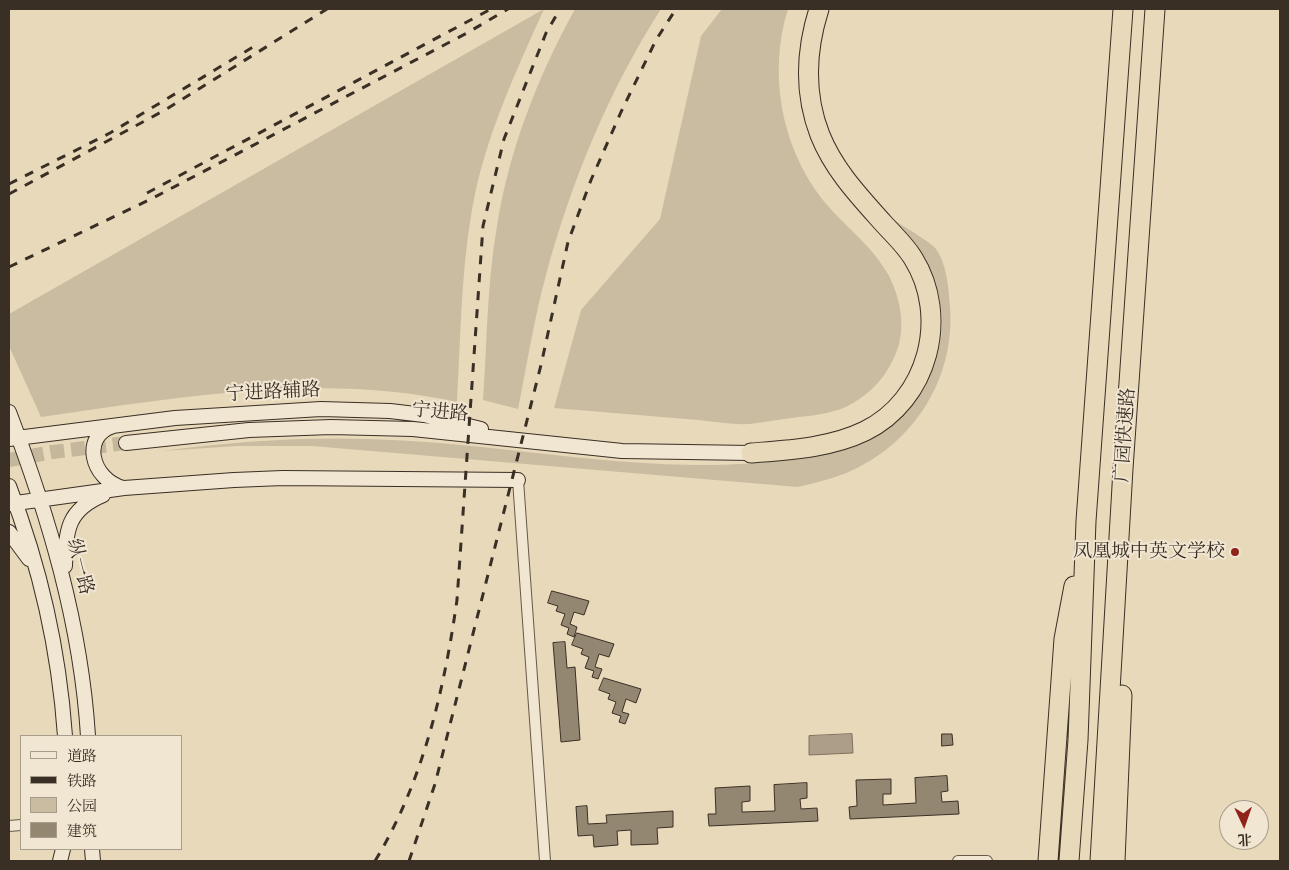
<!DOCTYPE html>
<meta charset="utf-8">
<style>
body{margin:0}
#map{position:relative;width:1289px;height:870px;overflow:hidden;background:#e8d9ba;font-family:"Libre Bodoni","Noto Serif SC",serif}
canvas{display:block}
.frame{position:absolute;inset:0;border:10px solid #3a2f25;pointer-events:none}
.legend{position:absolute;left:20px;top:735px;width:162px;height:115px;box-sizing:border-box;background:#f0e6d2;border:1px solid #a79d8d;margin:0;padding:6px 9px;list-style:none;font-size:15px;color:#3a2f25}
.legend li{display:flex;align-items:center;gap:10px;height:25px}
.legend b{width:25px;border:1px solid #a79d8d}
.north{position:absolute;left:1219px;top:800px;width:50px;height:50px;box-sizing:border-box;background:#f0e6d2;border:1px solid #a79d8d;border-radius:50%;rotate:177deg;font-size:14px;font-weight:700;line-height:20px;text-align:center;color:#3a2f25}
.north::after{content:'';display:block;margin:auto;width:18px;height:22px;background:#8f2418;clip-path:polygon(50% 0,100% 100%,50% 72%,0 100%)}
</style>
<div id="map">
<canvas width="1289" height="870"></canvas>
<div class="frame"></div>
<ul class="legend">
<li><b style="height:6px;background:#f0e6d2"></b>道路</li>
<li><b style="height:6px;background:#3a2f25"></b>铁路</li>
<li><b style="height:14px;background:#cabca1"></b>公园</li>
<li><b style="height:14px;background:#948772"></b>建筑</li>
</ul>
<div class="north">北</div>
</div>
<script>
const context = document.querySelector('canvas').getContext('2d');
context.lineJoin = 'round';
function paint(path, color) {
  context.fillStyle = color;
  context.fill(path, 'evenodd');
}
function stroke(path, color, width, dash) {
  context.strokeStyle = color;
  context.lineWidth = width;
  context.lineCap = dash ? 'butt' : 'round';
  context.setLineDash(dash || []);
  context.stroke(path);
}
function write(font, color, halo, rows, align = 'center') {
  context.font = font + ' "Libre Bodoni","Noto Serif SC",serif';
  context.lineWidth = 4;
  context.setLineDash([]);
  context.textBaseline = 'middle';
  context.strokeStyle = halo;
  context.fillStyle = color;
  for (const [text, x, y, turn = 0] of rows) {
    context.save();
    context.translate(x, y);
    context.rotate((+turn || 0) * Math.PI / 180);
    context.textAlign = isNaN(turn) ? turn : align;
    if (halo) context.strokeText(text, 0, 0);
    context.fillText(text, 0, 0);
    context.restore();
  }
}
paint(new Path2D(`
 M544,9C517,69 489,129 475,194C461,262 461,333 457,402C321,372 177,398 41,417L9,346V314Z
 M575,9H661C609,90 571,182 546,275C534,319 527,365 518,409L483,400C487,343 487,283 497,226C509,150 538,76 575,9Z
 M722,9H788C768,73 781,146 822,199C843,225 873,246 889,276C902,302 907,333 893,360C884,378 871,393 853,403C837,413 817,415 799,417C782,419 766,422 750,424C729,425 706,420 686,419C642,415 598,412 554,408L581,310L660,219L701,36Z
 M893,219C902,226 931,242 936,249C947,264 949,291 950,308C955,374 918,437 859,467C840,477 819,482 798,487L312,446H237L162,451C244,440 327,435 411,441C537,449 660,476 787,460C815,456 846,453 872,439C906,420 927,388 938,352C953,303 926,253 893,219Z`), '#cabca1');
const water = new Path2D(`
 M852,734L853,753L809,755V736Z`);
paint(water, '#ad9f87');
stroke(water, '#7f7260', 1);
const building = new Path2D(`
 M552,591L589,601L584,615L574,612L570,624L577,627L574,637L567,634L569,628L561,625L565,614L556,611L558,606L548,603Z
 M577,633L614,644L609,657L599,654L595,667L602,669L598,679L592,677L594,671L585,668L589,657L581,654L583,649L572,645Z
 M565,642L567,668L575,667L580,740L561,742L553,643Z
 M604,678L641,689L636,703L626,699L622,712L629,714L625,724L619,722L621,716L612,713L616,702L608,699L610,694L599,690Z
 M942,734H952L953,745L942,746Z
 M947,776L948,791L941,792L942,802L958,801L959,814L850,819L849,807L857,806L856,780L891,779V794H883V805L916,803L915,778Z
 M807,783V798L800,799L801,809L817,808L818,821L709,826L708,814H716L715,788L750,786V801L742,802V812L775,811L774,785Z
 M587,806L588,824L607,823L606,815L673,811V827L657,828L658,844L631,845V830L617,831L618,845L594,847L593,835L578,836L576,807Z`);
paint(building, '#948772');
stroke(building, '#3a2f25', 1);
stroke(new Path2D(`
 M9,460L53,452L126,443`), '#c5b79c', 14, [14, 7]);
const street = new Path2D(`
 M518,480L545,861
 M9,826L21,825
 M958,861H987`);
const secondary = new Path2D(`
 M9,412C49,517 81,624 88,736
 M113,426C81,436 91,479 123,488
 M9,439L175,418L321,409L390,411L424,415L481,429
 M126,443L249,430L331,427L413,429L622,451L751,453
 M9,486C40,566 59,651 65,736
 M9,504L124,488L234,480L283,478L518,480
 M9,532L29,559
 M65,566C66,530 67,510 103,495
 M92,849L93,861
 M60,861L63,849`);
const highway = new Path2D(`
 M751,453C789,450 830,448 865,431C928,400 950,317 913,258C905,245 894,235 884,224C859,196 834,170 820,135C804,94 806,50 819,9
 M1048,861L1064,639L1074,586
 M1069,861L1078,740L1086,521L1123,9
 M1100,861L1123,469L1155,9
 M1115,861L1122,695`);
stroke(street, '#665a4a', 12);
stroke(secondary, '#3a2f25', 16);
stroke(highway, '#3a2f25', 21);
stroke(street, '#f0e6d2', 10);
stroke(secondary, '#f0e6d2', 14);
stroke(highway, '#e8d9ba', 19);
stroke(new Path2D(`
 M9,184L110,133L253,47
 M147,193L491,9
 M9,194L165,110L327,9
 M9,267L153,198L467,33L508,9
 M375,861C423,782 444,691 457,600L483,226L504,139L546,33L560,9
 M409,861L435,784L541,365L568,242L591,180L621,112L656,40L676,9`), '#3a2f25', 3, [9, 9]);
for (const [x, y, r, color] of [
 [1235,552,5,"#8f2418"]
]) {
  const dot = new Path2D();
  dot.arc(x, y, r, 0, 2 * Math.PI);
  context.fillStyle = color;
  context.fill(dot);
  stroke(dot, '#f0e6d2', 2);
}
write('19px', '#3a2f25', '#f0e6d2', [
 ["宁进路辅路",273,393,-3],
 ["宁进路",440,413,5],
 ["广园快速路",1126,435,-86],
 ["纵一路",79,567,76]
]);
write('19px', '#3a2f25', '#f0e6d2', [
 ["凤凰城中英文学校",1225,552]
], 'right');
</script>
